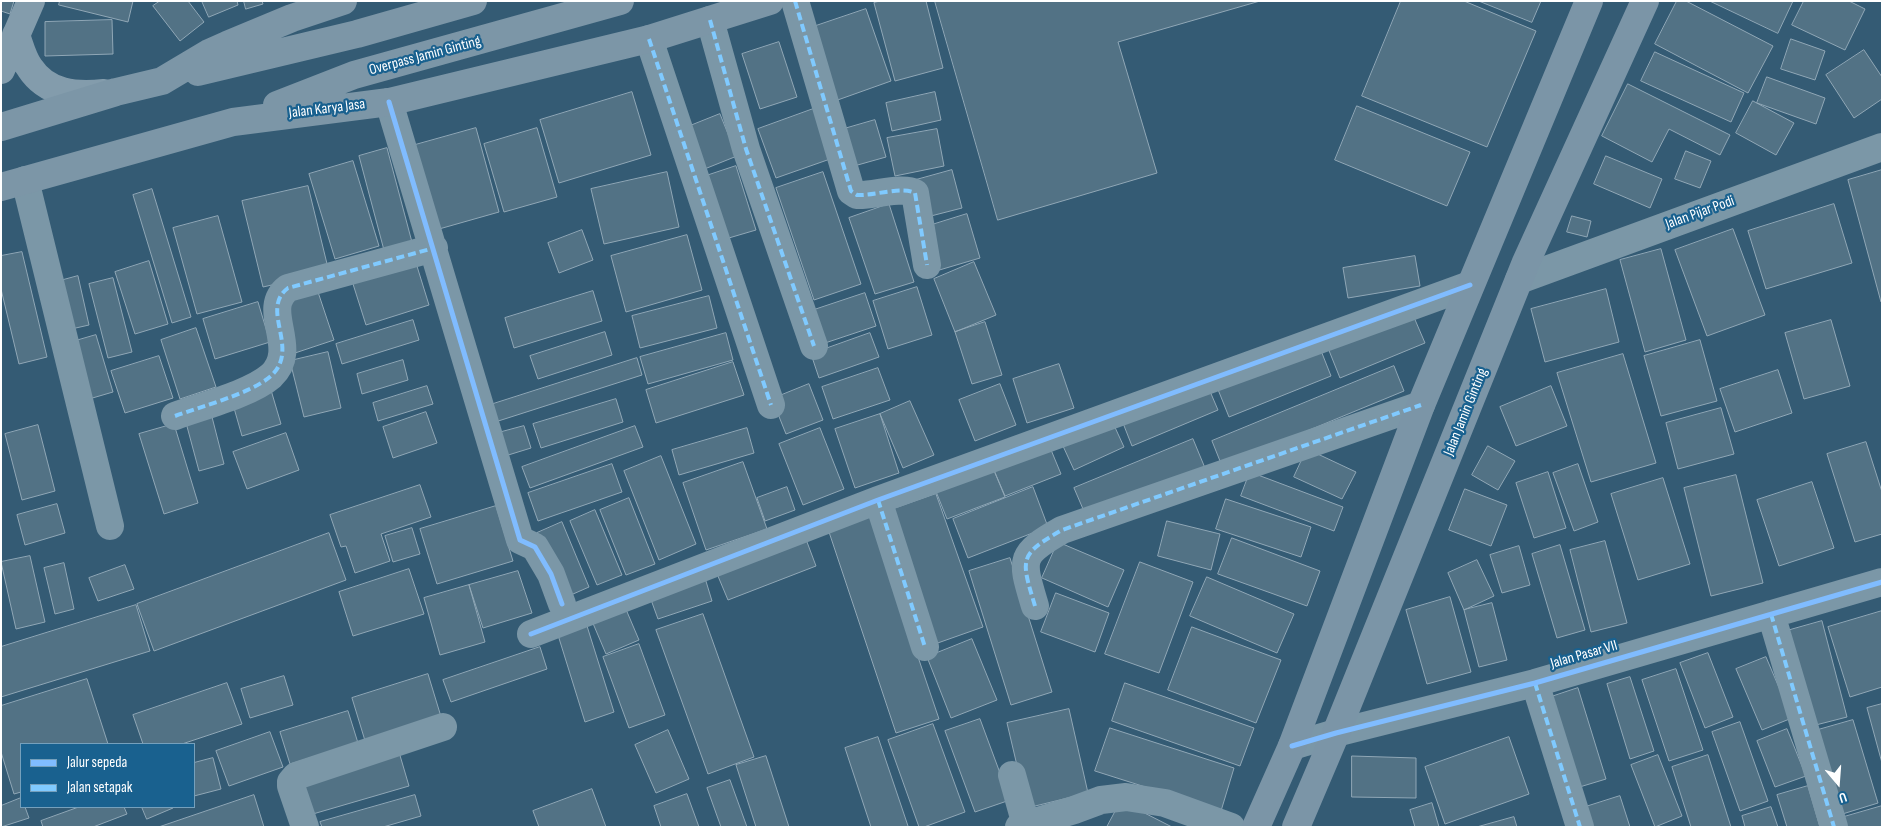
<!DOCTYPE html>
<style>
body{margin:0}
#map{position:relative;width:1883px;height:828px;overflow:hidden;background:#345b74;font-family:"Sofia Sans Condensed",sans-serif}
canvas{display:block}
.frame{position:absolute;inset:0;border:2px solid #fff;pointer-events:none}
.legend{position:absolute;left:20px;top:743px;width:175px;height:65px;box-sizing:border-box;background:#19618f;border:1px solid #75a0bc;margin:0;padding:6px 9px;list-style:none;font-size:15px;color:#fff}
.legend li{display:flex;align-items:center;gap:10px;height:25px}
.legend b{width:25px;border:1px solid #75a0bc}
.north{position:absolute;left:1813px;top:758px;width:50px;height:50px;-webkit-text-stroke:4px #19618f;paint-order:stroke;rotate:162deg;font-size:14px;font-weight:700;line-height:20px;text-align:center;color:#fff}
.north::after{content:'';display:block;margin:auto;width:18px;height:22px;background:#fff;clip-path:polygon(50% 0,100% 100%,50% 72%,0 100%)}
</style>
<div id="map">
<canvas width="1883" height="828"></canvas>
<div class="frame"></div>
<ul class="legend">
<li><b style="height:6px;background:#80bcff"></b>Jalur sepeda</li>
<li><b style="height:6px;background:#80caff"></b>Jalan setapak</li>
</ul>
<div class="north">U</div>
</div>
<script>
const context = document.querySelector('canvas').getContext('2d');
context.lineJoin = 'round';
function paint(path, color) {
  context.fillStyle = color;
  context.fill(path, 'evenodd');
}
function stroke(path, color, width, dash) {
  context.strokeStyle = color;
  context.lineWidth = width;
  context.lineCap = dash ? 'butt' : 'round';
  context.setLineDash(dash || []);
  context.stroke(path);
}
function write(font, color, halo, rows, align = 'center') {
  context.font = font + ' "Sofia Sans Condensed",sans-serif';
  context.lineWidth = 4.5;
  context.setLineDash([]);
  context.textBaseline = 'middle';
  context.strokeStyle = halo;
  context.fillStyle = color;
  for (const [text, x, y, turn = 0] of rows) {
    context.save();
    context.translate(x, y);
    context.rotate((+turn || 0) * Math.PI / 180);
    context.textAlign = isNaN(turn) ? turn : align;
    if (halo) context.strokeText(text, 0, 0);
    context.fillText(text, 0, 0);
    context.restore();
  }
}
const building = new Path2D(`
 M1,1H14L10,14L1,11Z
 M60,1H133L128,22L59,5Z
 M160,1H188L204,22L180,41L153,6Z
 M202,1H237L238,5L209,17Z
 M244,1H262L263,4L246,9Z
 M880,1H926L943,68L895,81L874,3Z
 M935,1H1260L1118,42L1157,173L998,220Z
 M1401,1H1464L1536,31L1487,147L1362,96Z
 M1479,1H1541L1532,22Z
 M1677,1H1686L1773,46L1748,93L1655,44Z
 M1710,1H1793L1778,33Z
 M1804,1H1849L1865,9L1845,50L1792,25Z
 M866,9L891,81L832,102L807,29Z
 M112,20L113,54L45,56V22Z
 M1791,39L1825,51L1815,80L1781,69Z
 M779,42L797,97L760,109L742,54Z
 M1864,50L1882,77V99L1854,118L1826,75Z
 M1655,52L1744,93L1731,122L1641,81Z
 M1767,77L1825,98L1816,124L1757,103Z
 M1628,84L1730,135L1720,155L1669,129L1652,162L1602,136Z
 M632,92L651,155L559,183L540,120Z
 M935,92L941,120L892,131L886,103Z
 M1753,101L1794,123L1776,155L1736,133Z
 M1357,106L1470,152L1447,206L1335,160Z
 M816,108L833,158L776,178L758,129Z
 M720,114L737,156L702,170L685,128Z
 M875,120L886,157L847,168L837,131Z
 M476,128L499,212L432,231L408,147Z
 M537,128L557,197L504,212L484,144Z
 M937,129L944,166L895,176L887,138Z
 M387,148L413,246L385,254L359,156Z
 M1686,151L1711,161L1700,188L1675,179Z
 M1606,156L1662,179L1650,208L1594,184Z
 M353,161L379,246L335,259L309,174Z
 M736,166L756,230L722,240L703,177Z
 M952,170L962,208L927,217L916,180Z
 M1882,170V302H1881L1848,180Z
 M667,172L679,227L604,244L591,189Z
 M823,172L861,284L814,300L776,188Z
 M308,186L329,272L263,287L242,201Z
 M152,189L191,317L172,323L133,195Z
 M889,204L914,282L875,294L849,218Z
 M1834,204L1852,263L1766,289L1748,231Z
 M967,214L980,258L936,271L922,228Z
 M218,216L242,302L197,314L173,228Z
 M1572,216L1591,221L1587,237L1567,232Z
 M1733,229L1765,315L1707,336L1675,250Z
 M582,230L593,260L559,273L548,243Z
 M687,235L702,290L626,312L611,256Z
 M1661,249L1686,340L1645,352L1620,260Z
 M22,252L47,357L19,364L1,289V256Z
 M1415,256L1420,286L1348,298L1343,268Z
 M149,261L168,324L135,334L115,272Z
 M974,262L996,315L955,332L934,279Z
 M416,263L429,305L366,325L353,284Z
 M78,276L89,325L67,330L56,282Z
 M113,278L132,352L108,358L89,284Z
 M917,287L932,335L888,349L873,301Z
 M317,289L334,340L295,353L278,302Z
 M1606,289L1619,342L1545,362L1531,309Z
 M593,291L602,321L514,348L505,318Z
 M865,293L876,326L822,344L811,311Z
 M709,296L717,328L640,348L632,316Z
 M258,302L270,342L215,359L203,319Z
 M1410,308L1425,343L1340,378L1326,343Z
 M413,320L419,340L342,364L336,344Z
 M1831,320L1850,386L1804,399L1785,333Z
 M985,322L1002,375L972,384L955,332Z
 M196,328L216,387L180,399L161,340Z
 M605,332L612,355L538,379L530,356Z
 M726,333L733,360L648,384L640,357Z
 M870,333L879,357L819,378L811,354Z
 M96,335L113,392L89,399L72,342Z
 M1700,340L1717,401L1661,416L1644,356Z
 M1318,343L1331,376L1229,417L1215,382Z
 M328,352L341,408L304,417L290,361Z
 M1623,354L1656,463L1591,482L1557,373Z
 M159,356L173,398L125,413L111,371Z
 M637,358L642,375L492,423L487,406Z
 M403,360L408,380L362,394L357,374Z
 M733,362L744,395L656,423L646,390Z
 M1059,364L1074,408L1027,423L1013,379Z
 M1394,366L1404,391L1222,466L1212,441Z
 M878,368L890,400L833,419L822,387Z
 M1778,370L1792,413L1735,432L1720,389Z
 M1206,382L1218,410L1132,446L1121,418Z
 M809,384L823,420L786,434L772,399Z
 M1000,384L1016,425L975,441L959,400Z
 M427,386L433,404L378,421L373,403Z
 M1551,386L1567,426L1516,446L1500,407Z
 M271,390L281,424L242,436L232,401Z
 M616,399L623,422L541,448L533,424Z
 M910,401L934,455L903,468L880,414Z
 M1721,408L1734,454L1678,469L1666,423Z
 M426,412L437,443L393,458L383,427Z
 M211,413L224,464L199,471L185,419Z
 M880,414L899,473L855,488L835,429Z
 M1113,423L1124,447L1074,470L1063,446Z
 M174,424L198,503L164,514L139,434Z
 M38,425L55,491L22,500L5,434Z
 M524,426L531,448L505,456L498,433Z
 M635,426L643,447L530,488L522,467Z
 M747,428L754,453L679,475L672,450Z
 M820,428L844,489L803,505L779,444Z
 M286,433L299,470L247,489L233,452Z
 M1193,439L1205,468L1086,516L1074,488Z
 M1866,442L1882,492V534L1855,542L1827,454Z
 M1049,445L1061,474L1005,496L993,468Z
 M1488,446L1515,461L1498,490L1472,475Z
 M1307,449L1356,472L1342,499L1294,477Z
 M661,456L696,544L659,560L624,471Z
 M743,462L767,529L706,550L683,483Z
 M612,464L622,492L538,521L528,493Z
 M1578,464L1598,522L1574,531L1553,473Z
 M993,468L1005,497L947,519L935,489Z
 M1250,472L1343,507L1334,531L1241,496Z
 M1548,472L1566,528L1534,538L1516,483Z
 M1736,475L1763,583L1711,596L1684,488Z
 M1663,478L1690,564L1638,580L1611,494Z
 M1812,482L1834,548L1779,566L1757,500Z
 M420,485L431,517L381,534L390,561L355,573L346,546L341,547L330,515Z
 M787,487L795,510L765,521L757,498Z
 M1033,487L1048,527L968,558L953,519Z
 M1465,489L1507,505L1491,546L1449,530Z
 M936,494L983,627L932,645L885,512Z
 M629,498L655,564L626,575L600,510Z
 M1226,499L1311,527L1301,557L1216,529Z
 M57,504L65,533L25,545L17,515Z
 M496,506L513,561L437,584L420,529Z
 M595,510L622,575L597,585L570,521Z
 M869,512L939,719L896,733L827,526Z
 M1167,521L1220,534L1211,570L1158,556Z
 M562,522L589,587L564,598L537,533Z
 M412,528L420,554L393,562L385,536Z
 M329,533L346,580L154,651L137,604Z
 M804,534L816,566L728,600L715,569Z
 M1232,538L1320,571L1307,606L1218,574Z
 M1605,541L1627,623L1591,632L1570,550Z
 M1058,542L1124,570L1108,607L1042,578Z
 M1560,545L1585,630L1557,638L1532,554Z
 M1519,546L1530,585L1502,593L1490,555Z
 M30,556L45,622L16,629L1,562Z
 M1010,558L1052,692L1011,705L969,571Z
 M1477,560L1494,596L1464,610L1448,573Z
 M1140,562L1193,582L1159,673L1105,654Z
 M64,563L74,609L55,614L44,568Z
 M125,565L134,589L98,601L89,578Z
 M409,569L424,614L353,636L339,592Z
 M518,571L532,613L483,628L469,585Z
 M1207,577L1294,614L1277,653L1190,616Z
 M705,578L712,601L658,619L650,597Z
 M469,585L485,642L440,655L424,598Z
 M1056,593L1109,613L1095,652L1041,632Z
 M1450,597L1471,672L1427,684L1406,610Z
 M622,600L639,640L606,654L589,614Z
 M1492,603L1507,660L1479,667L1464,610Z
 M136,605L150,651L1,697V647Z
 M1882,611V687L1850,697L1828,627Z
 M703,614L754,757L708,774L656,630Z
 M1822,621L1847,717L1808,727L1783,632Z
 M587,626L614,712L585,722L558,635Z
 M1192,627L1281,660L1256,723L1168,690Z
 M972,639L997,700L951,718L927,657Z
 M639,644L665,715L629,728L603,657Z
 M540,647L547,669L451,702L443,680Z
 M1708,653L1733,717L1705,728L1680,663Z
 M1766,657L1792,718L1762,730L1736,669Z
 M1676,669L1703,750L1669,761L1642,680Z
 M428,674L442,720L366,744L352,698Z
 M284,676L293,705L250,718L241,689Z
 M1630,677L1654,751L1630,759L1607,684Z
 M87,679L108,744H21V792L14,794L1,752V706Z
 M227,683L242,724L182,744H143L133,715Z
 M1125,683L1254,728L1240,766L1112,721Z
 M1578,688L1606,779L1573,789L1545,699Z
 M1882,704V763L1867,708Z
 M1069,709L1088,793L1027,808L1007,723Z
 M348,711L358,743L290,764L280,732Z
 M980,719L1010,800L975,812L945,731Z
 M1853,720L1878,803L1836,816L1811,732Z
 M1740,722L1768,801L1740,811L1712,732Z
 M933,724L965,812L924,827H919L888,740Z
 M1110,728L1234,768L1221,811L1095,771Z
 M1787,729L1806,776L1775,787L1757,741Z
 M668,730L689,779L656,793L635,745Z
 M270,732L283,767L229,786L216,751Z
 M878,737L908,826V827H871L845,748Z
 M1509,737L1529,794L1445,824L1425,767Z
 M399,752L409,786L306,816L297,783Z
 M1658,755L1682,816L1655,827L1631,765Z
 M1708,755L1731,827H1691L1672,767Z
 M766,756L789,827H756L736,765Z
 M1352,756L1416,758V798L1352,797Z
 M213,758L221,789L194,796V763Z
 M730,780L747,827H721L707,788Z
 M1808,786L1820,827H1787L1777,795Z
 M592,789L606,827H539L533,811Z
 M687,794L699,827H661L654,806Z
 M254,795L264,827H159Z
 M415,795L421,816L383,827H322L320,822Z
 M1620,796L1630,827H1582L1576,810Z
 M21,798V807H25L29,818L1,827V806Z
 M1121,801L1172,827H1107Z
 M1432,803L1439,827H1415L1410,810Z
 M1882,806V827H1839L1837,819Z
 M79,807H124L127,814L93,827H43L41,821Z
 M142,807H173V808L147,819Z
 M1771,807L1778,827H1745L1742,816Z
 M1514,817L1517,827H1477Z`);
paint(building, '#527285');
stroke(building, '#90a7b6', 1);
stroke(new Path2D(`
 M795,1L851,191L857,195C873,196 902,186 915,193L927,265
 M710,20L746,149L814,346
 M649,39L771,405
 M389,102L520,540L535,547L551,574L562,604
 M25,180L110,526
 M1519,280L1882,147
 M175,416C202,406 250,394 271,376C301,348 259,310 288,288L434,248
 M878,500L925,647
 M1035,606C1021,559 1018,555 1062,530L1421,405
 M1771,614L1834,827
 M531,634L878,500L1470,285
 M1535,683L1580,827
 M1292,746L1336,733L1535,683L1882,582
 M1012,775L1026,825
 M305,827L291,786V782L296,776L443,727
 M1019,827L1074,810L1101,800L1126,797L1165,803L1231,827`), '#7b97a7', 28);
stroke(new Path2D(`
 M16,35C20,46 23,59 30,68C47,94 76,96 104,93
 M1,70L31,1`), '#839cac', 28);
stroke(new Path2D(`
 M1256,827L1292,746L1421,405L1589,1
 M1296,827L1336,733L1526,262L1645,1`), '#7b95a7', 28);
stroke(new Path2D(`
 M198,72L357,34L473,1
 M277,105L354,75L620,1
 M1,127L116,92L162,81L209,53L227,45L292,18L343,1
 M1,187L233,122L389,102L649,39L770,1`), '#7c96a7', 28);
stroke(new Path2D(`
 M795,1L851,191L857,195C873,196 902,186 915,193L927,265
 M710,20L746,149L814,346
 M649,39L771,405
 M175,416C202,406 250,394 271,376C301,348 259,310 288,288L434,248
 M878,500L925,647
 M1035,606C1021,559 1018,555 1062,530L1421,405
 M1771,614L1834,827
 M1535,683L1580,827`), '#80caff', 4, [8, 4]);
stroke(new Path2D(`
 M389,102L520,540L535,547L551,574L562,604
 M531,634L878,500L1470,285
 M1292,746L1336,733L1535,683L1882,582`), '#80bcff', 5);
write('15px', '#fff', '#19618f', [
 ["Overpass Jamin Ginting",425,56,-15],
 ["Jalan Karya Jasa",327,109,-7],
 ["Jalan Pijar Podi",1700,213,-20],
 ["Jalan Jamin Ginting",1466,412,-68],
 ["Jalan Pasar VII",1584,655,-16]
]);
</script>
